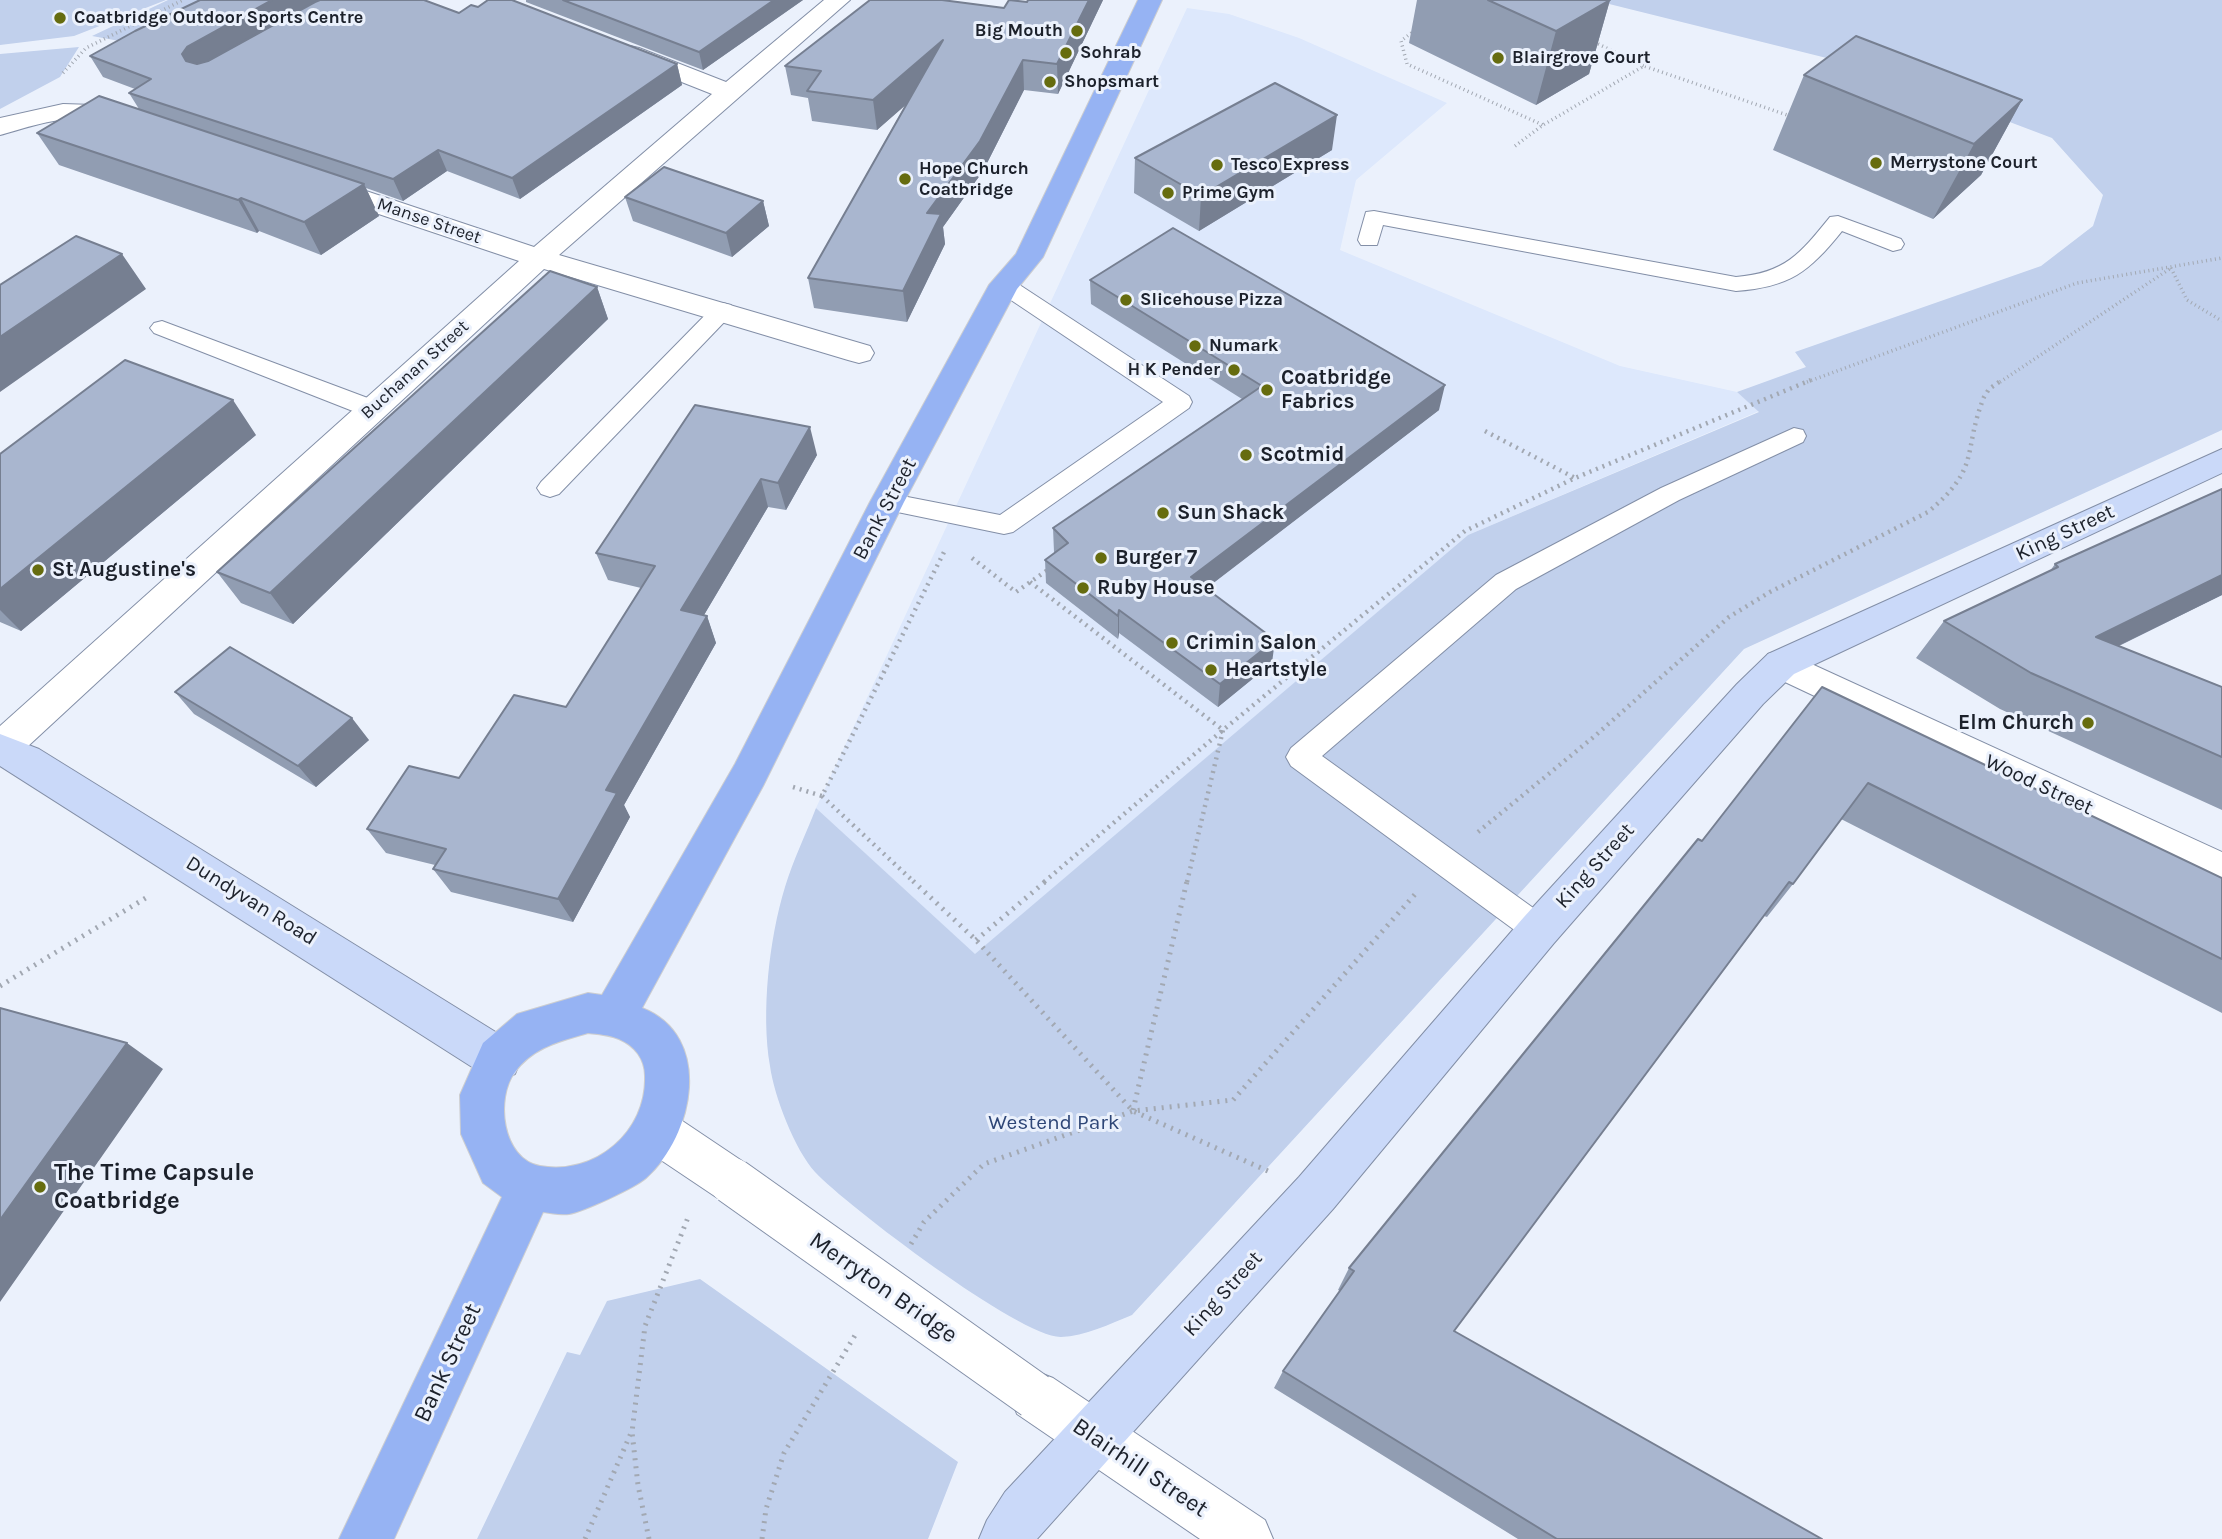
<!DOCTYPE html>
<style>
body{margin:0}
canvas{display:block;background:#ebf1fc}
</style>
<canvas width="2222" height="1539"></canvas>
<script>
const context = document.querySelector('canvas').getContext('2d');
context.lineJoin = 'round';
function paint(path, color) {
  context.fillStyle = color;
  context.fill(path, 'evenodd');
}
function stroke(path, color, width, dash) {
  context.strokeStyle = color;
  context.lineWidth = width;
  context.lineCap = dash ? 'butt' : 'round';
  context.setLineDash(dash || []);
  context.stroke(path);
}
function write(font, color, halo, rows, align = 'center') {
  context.font = font + ' Karla,sans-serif';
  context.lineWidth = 6;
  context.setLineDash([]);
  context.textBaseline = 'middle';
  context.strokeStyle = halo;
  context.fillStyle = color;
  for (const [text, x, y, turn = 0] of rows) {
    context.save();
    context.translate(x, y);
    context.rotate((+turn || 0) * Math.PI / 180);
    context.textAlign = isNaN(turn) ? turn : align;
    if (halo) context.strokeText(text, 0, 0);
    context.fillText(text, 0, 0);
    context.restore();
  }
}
paint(new Path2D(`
 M1187,8L1229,14L1299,38L1447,103L1356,180L1340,250L1620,366L1737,392L1759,411L1468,535L975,955L816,808Z`), '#dde8fc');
paint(new Path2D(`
 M0,0H166L74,36L0,45Z
 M168,0H200L125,42L92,36Z
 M1593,0H2222V430L1744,649L1132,1315C1110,1324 1085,1336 1061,1337C1021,1338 847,1206 815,1172C795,1150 774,1096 770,1066C761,1013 769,939 785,887C793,860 806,834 816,808L975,954L1468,535L1759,412L1737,392L1806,367L1795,352L2041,266L2093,226L2103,195L2052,138L1867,68Z
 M79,47L60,77L0,109V54Z
 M700,1279L958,1462L928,1539H477L567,1352L580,1355L607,1301Z`), '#c1d0ec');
const lane = new Path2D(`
 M1374,211L1736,277C1785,273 1800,254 1830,217L1838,216L1901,239L1904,244L1901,249L1893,251L1842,231C1809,272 1790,287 1736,291L1383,225L1377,245H1361L1358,240L1366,212Z
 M1004,278L1012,280L1189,396L1192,402L1189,408L1013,532L1004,534L878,508L874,502L878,496L887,493L1000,515L1163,402L996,290L993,285L996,280Z
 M723,303L731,305L734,310L731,315L559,494L550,497L541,494L537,488L541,482L715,305Z
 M162,321L381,403L384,409L381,415L372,417L363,415L154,333L150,328L154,323Z
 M1794,428L1803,430L1806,436L1803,442L1679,500L1516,589L1322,756L1550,920L1555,930L1550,940L1539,944L1528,940L1291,766L1286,757L1291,748L1496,575L1661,488Z`);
const street = new Path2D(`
 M824,0H850L559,255L870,346L874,353L870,360L859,363L848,360L544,269L13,760L0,764V726L519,261L313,192L309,186L313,180L323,178L333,180L534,247L712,94L621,58L618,53L621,48L630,46L639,48L726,82Z
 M63,104L94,105L136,115L140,120L136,125C117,130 96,119 76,119C49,119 26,128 0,135V118Z
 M1781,650L2222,852V888L1768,674L1763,664L1768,654Z
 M656,1108L672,1114L748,1165L755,1181L748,1197L732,1204L716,1197L640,1146L633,1130L640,1114Z
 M1035,1371L1053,1378L1265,1520L1273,1539H1200L1017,1414L1010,1396L1017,1378Z`);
const secondary = new Path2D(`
 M2222,449V473L1794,674L1763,704L1554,943L1333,1209L1037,1539H979L987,1520L1005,1492L1299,1177L1524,917L1737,684L1768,654Z
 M0,734L39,749L515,1044L521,1059L515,1074L499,1080L483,1074L0,766Z`);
const primary = new Path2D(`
 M1138,0H1162L1043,257L1017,289L904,502L763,786L642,1008C714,1036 694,1136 646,1178C636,1187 583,1212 569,1214C561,1215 551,1213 543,1212L394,1539H339L502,1197L483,1183L461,1134L460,1095L483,1043L517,1014L588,993L602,995L735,764L870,502L989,285L1016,254ZM588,1033C598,1034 610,1035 619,1039C635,1046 645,1059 645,1076C647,1132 595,1176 540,1166C502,1159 495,1098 515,1072C533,1047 561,1041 588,1033Z`);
stroke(lane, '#838fa7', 2);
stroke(street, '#838fa7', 2);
stroke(secondary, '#838fa7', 2);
stroke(primary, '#cdced0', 2);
stroke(new Path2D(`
 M1415,30L1401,41L1407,64L1543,125
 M1594,42L1644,66
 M63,73L86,48L183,0
 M1515,146L1543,125L1644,66L1790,116
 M2171,268L2187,300L2222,321
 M1807,382L2077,283L2222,258
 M2000,382L2171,268`), '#a2a8b2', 3.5, [1, 3.5]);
stroke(new Path2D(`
 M1485,431L1575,478
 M972,558L1016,592L1049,569
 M1030,582L1223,730
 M793,787L822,796L944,552
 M822,796L914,882
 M1478,832L1596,735L1729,617L1770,592L1928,512C1982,467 1962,452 1984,397L1989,389L2002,380
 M1044,882L1223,730L1465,531L1575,478L1811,380
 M1187,882L1223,730`), '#a2a8b2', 4.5, [2, 5]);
stroke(new Path2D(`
 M913,881L976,940L1133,1111L1268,1171
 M976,940L1046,881
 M0,986L149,896
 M1133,1110L1187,881
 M911,1244L924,1222L984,1164L1133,1111L1233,1100L1417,892
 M585,1539L631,1433
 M649,1539L638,1485L632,1432L645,1326L689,1215
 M762,1539L766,1509L784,1453L857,1332`), '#a2a8b2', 5, [2, 6]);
paint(lane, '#fff');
paint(street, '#fff');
paint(secondary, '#cad9f9');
paint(primary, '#96b3f3');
const streetBridge = new Path2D(`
 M732,1181L1035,1396`);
stroke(streetBridge, '#838fa7', 48, []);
stroke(streetBridge, '#fff', 46);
paint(new Path2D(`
 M526,0H803L703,70L526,2Z
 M1103,0L1058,94L1024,90L983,171L943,227L945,244L907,322L814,308L808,278L906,104L877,130L812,121L808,98L791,95L785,66L1027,2Z
 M1417,0H1610L1589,74L1536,105L1409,43Z
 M459,13L677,64L682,85L520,199L447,171L403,201L366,188L379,216L321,255L259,231L257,233L59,165L37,133L139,109L129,93L135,89L103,77L90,56Z
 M1804,75L2022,100L1981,175L1933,219L1773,150Z
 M1332,150L1199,231L1134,193L1135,158Z
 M625,197L763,201L769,226L732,257L633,221Z
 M1090,280L1439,410L1206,588L1272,663L1218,707L1119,633L1118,639L1046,583L1045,560L1055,553L1054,552L1053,528L1242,399L1091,304Z
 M597,287L608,319L293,624L241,603L217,572Z
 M695,405L817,455L786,510L768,507L704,615L707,616L716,643L624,805L630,817L573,922L451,892L433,869L435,865L386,853L367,829L459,778L566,707L641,588L608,580L596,553Z
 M256,435L21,631L0,622V454Z
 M2055,564L2222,595L2119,646L2222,687V810L2000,709L1916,658L1944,621L2050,571Z
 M1822,687L2222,878V1013L1841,819L1793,884L1767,917L1764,916L1454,1331L1822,1539H1518L1274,1388L1283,1371L1340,1291L1338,1290L1349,1268L1702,841Z
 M175,692L369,740L316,787L194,714Z`), '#919db2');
paint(new Path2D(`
 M272,0H329L193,75L182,54L187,47Z
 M774,0H803L703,70L699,52Z
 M1089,0H1103L1058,94L1057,64Z
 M1610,0L1589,74L1536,105L1556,31Z
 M943,40L946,70L877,130L873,100Z
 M1023,60L1024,90L983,171L943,227L945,244L907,322L903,291L927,213Z
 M677,64L682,85L520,199L512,178Z
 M2022,100L1981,175L1933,219L1974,144Z
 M1337,115L1332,150L1199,231L1201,196Z
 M438,150L447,171L403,201L393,179Z
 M364,184L379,216L321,255L304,222Z
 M241,198L259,231L257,233L238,200Z
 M763,201L769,226L732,257L726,233Z
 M122,254L146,289L0,392V337Z
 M597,287L608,319L293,624L270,593Z
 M1445,385L1439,410L1190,601L1191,577Z
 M233,400L256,435L21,631L0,610V589Z
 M810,427L817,455L786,510L778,483Z
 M761,479L768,507L691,637L681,610Z
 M2222,575V595L2063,673L2096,637Z
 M1119,610V633L1118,639V616Z
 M707,616L716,643L624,805L630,817L573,922L558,899L606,790Z
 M1275,640L1272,663L1218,707L1220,684Z
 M352,718L369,740L316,787L298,766Z
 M127,1043L163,1069L0,1302V1220Z`), '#767f91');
const building = new Path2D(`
 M200,0H272L187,47L182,54L186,61L197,64L208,61L315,2L320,0H424L459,13L471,5L478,7L488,0H512L677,64L512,178L438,150L393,179L129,93L151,79L90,56L135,31Z
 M563,0H774L699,52Z
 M870,0H942L1004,8L1009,0L1027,2L1028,0H1089L1057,64L1023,60L980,141L927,213L941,214L903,291L808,278L943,40L873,100L807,91L821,71L785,66Z
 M1488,0H1610L1556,31Z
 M1856,36L2022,100L1974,144L1804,75Z
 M1275,83L1337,115L1201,196L1135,158Z
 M99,96L364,184L304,222L241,198L238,200L37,133Z
 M664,167L763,201L726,233L625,197Z
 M1173,228L1445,385L1191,577L1275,640L1220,684L1119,610L1118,616L1045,560L1068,543L1053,528L1262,386L1090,280Z
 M76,236L122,254L0,337V285Z
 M550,271L597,287L270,593L217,572Z
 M125,360L233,400L0,589V454Z
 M695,405L810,427L778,483L761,479L681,610L707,616L606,790L617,793L558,899L433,869L446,849L367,829L409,766L459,778L514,695L566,707L655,566L596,553Z
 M2222,489V575L2096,637L2222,687V757L2031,673L1944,621L2058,567L2055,564Z
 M230,647L352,718L298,766L175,692Z
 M1822,687L2222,878V959L1868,783L1793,884L1789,882L1454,1331L1822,1539H1557L1283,1371L1354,1271L1349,1268L1698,839L1702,841Z
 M0,1008L127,1043L0,1220Z`);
paint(building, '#a9b6cf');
stroke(building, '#767f91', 2);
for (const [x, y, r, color] of [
 [60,18,7,"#666c0f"],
 [1077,31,7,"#666c0f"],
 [1066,53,7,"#666c0f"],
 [1498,58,7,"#666c0f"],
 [1050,82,7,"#666c0f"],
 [1876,163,7,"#666c0f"],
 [1217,165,7,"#666c0f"],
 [905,179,7,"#666c0f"],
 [1168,193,7,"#666c0f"],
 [1126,300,7,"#666c0f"],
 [1195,346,7,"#666c0f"],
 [1234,370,7,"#666c0f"],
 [1267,390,7,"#666c0f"],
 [1246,455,7,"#666c0f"],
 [1163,513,7,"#666c0f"],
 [1101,558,7,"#666c0f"],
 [38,570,7,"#666c0f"],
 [1083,588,7,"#666c0f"],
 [1172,643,7,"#666c0f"],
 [1211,670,7,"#666c0f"],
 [2088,723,7,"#666c0f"],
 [40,1187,7,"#666c0f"]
]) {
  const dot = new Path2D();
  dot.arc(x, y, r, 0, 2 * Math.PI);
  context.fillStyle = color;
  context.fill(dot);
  stroke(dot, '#ebf1fc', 2.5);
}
write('bold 18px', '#1c212b', '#ebf1fc', [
 ["Coatbridge Outdoor Sports Centre",74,18],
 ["Big Mouth",1063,31,"right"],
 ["Sohrab",1080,53],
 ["Blairgrove Court",1512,58],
 ["Shopsmart",1064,82],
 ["Merrystone Court",1890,163],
 ["Tesco Express",1231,165],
 ["Hope Church",919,169],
 ["Coatbridge",919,190],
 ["Prime Gym",1182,193],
 ["Slicehouse Pizza",1140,300],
 ["Numark",1209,346],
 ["H K Pender",1220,370,"right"]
], 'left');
write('18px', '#1c212b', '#ebf1fc', [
 ["Manse Street",429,221,19],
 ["Buchanan Street",415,370,-42]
]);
write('bold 21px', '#1c212b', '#ebf1fc', [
 ["Coatbridge",1281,378],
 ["Fabrics",1281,402],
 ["Scotmid",1260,455],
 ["Sun Shack",1177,513],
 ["Burger 7",1115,558],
 ["St Augustine's",52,570],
 ["Ruby House",1097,588],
 ["Crimin Salon",1186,643],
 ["Heartstyle",1225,670],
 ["Elm Church",2074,723,"right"]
], 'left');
write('21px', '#1c212b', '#ebf1fc', [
 ["Bank Street",885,509,-62],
 ["King Street",2065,533,-25],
 ["Wood Street",2039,785,25],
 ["King Street",1595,866,-48],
 ["Dundyvan Road",251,901,32],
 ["King Street",1223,1294,-48]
]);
write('21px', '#2e4677', '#ebf1fc', [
 ["Westend Park",1054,1123]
]);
write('bold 24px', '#1c212b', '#ebf1fc', [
 ["The Time Capsule",54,1173],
 ["Coatbridge",54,1201]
], 'left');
write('24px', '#1c212b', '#ebf1fc', [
 ["Merryton Bridge",883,1288,35],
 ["Bank Street",448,1363,-65],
 ["Blairhill Street",1140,1468,34]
]);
</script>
